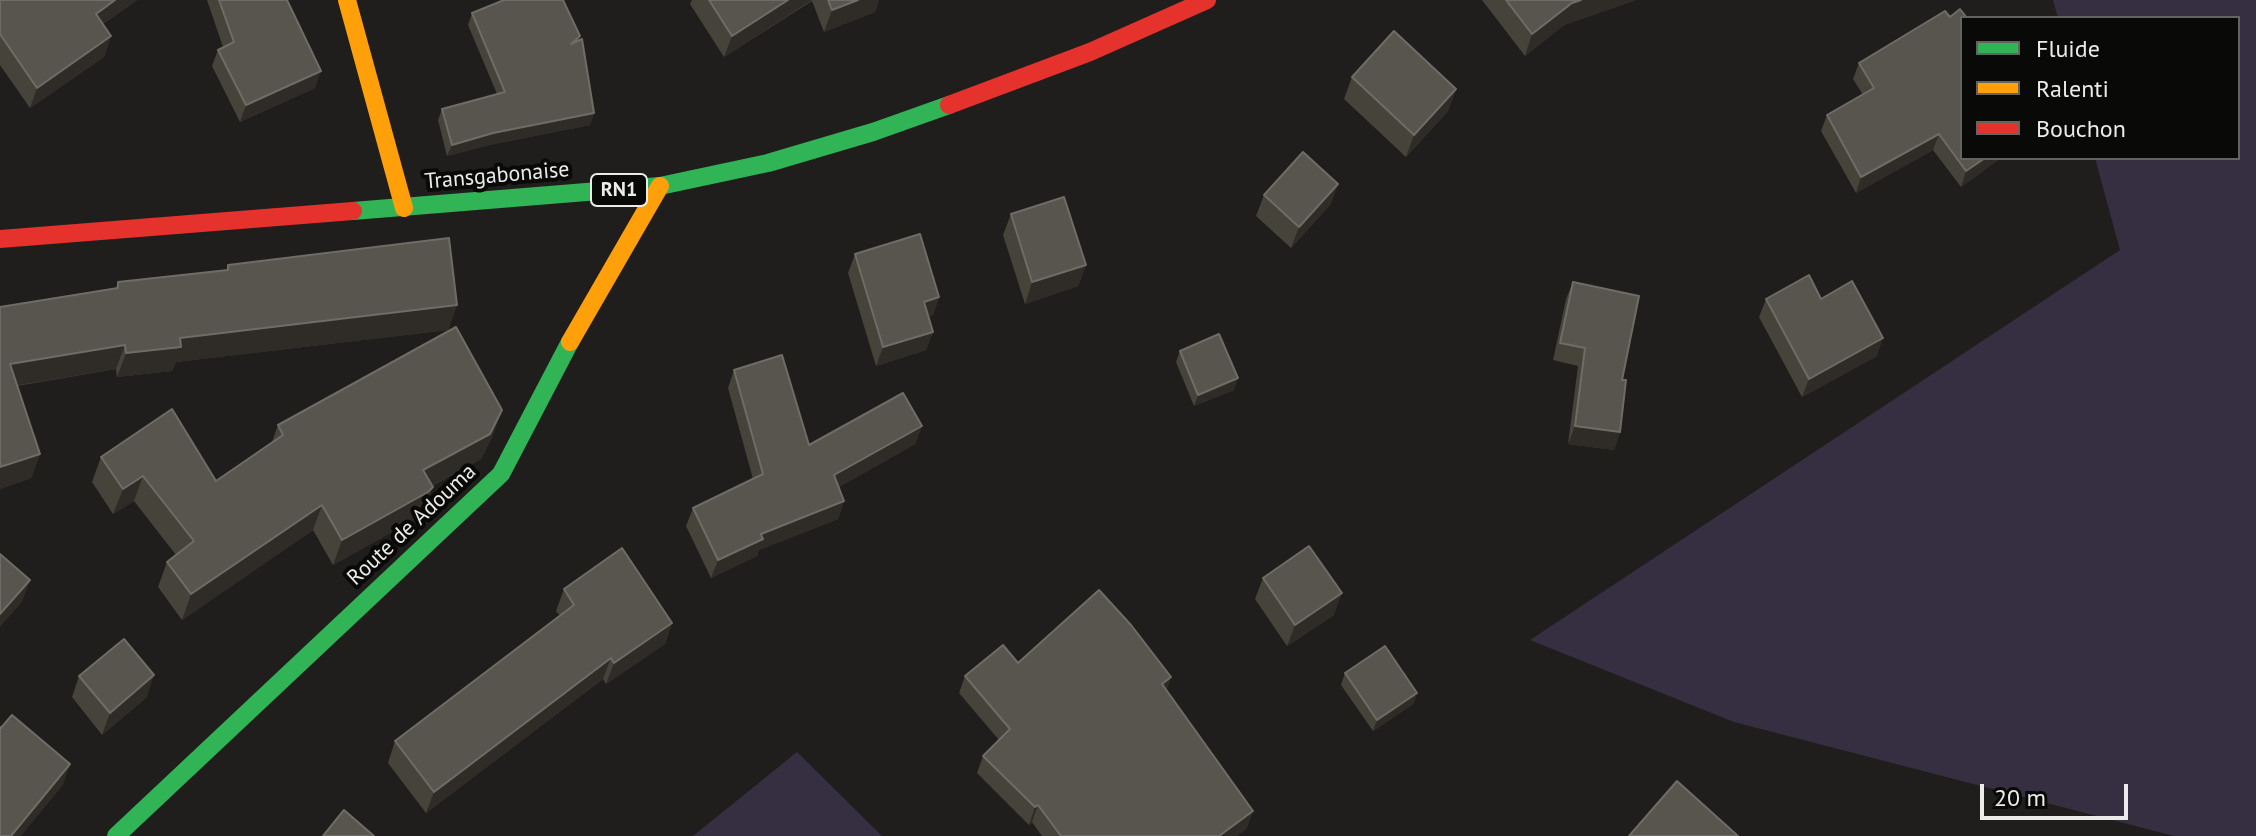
<!DOCTYPE html>
<style>
body{margin:0}
#map{position:relative;width:2256px;height:836px;overflow:hidden;background:#1f1e1d;font-family:"PT Sans",sans-serif}
canvas{display:block}
.legend{position:absolute;left:1960px;top:16px;width:280px;height:144px;box-sizing:border-box;background:#090908;border:2px solid #646362;margin:0;padding:10px 14px;list-style:none;font-size:24px;color:#ecebe9}
.legend li{display:flex;align-items:center;gap:16px;height:40px}
.legend b{width:40px;border:2px solid #646362}
.scale{position:absolute;left:1980px;top:784px;width:148px;height:36px;box-sizing:border-box;border:4px solid #ecebe9;border-top:0;padding-left:10px;font-size:24px;line-height:28px;white-space:nowrap;color:#ecebe9;-webkit-text-stroke:6px #090908;paint-order:stroke}
</style>
<div id="map">
<canvas width="2256" height="836"></canvas>
<ul class="legend">
<li><b style="height:10px;background:#30b455"></b>Fluide</li>
<li><b style="height:10px;background:#ff9f0a"></b>Ralenti</li>
<li><b style="height:10px;background:#e5322d"></b>Bouchon</li>
</ul>
<div class="scale">20 m</div>
</div>
<script>
const context = document.querySelector('canvas').getContext('2d');
context.lineJoin = 'round';
function paint(path, color) {
  context.fillStyle = color;
  context.fill(path, 'evenodd');
}
function stroke(path, color, width, dash) {
  context.strokeStyle = color;
  context.lineWidth = width;
  context.lineCap = dash ? 'butt' : 'round';
  context.setLineDash(dash || []);
  context.stroke(path);
}
function write(font, color, halo, rows, align = 'center') {
  context.font = font + ' "PT Sans",sans-serif';
  context.lineWidth = 8;
  context.setLineDash([]);
  context.textBaseline = 'middle';
  context.strokeStyle = halo;
  context.fillStyle = color;
  for (const [text, x, y, turn = 0] of rows) {
    context.save();
    context.translate(x, y);
    context.rotate((+turn || 0) * Math.PI / 180);
    context.textAlign = isNaN(turn) ? turn : align;
    if (halo) context.strokeText(text, 0, 0);
    context.fillText(text, 0, 0);
    context.restore();
  }
}
paint(new Path2D(`
 M2053,0H2256V836H2174L1734,722L1530,640L2120,250L2095,158H2238V18H2058Z
 M797,752L882,836H693Z`), '#362f41');
stroke(new Path2D(`
 M353,211L660,186L768,163L873,132L949,105
 M116,836L501,474L570,342`), '#30b455', 18);
stroke(new Path2D(`
 M347,0L404,208
 M570,342L660,186`), '#ff9f0a', 18);
stroke(new Path2D(`
 M949,105L1090,52L1207,0
 M0,239L353,211`), '#e5322d', 18);
paint(new Path2D(`
 M0,0H137L103,24L111,36L104,57L30,108L0,65Z
 M207,0H287L315,88L240,122L212,66L218,50L223,47Z
 M692,0H879L875,12L824,32L812,1L724,57L690,4Z
 M1482,0H1636L1564,25L1525,56Z
 M472,13L580,36L578,41L594,113L590,125L489,145L447,156L438,120L442,109L497,94L468,25Z
 M1950,17L1962,158H2001L1961,187L1933,150L1856,193L1821,131L1827,115L1863,95L1853,79L1859,63Z
 M1352,77L1456,89L1448,111L1406,157L1344,99Z
 M1338,184L1330,205L1291,248L1256,216L1264,195Z
 M1011,214L1086,265L1078,286L1025,304L1003,235Z
 M855,254L939,297L933,315L928,317L933,332L926,350L876,366L848,273Z
 M228,265L457,305L448,330L176,362L172,371L117,377L116,369L17,386L40,454L31,478L0,489V307L115,289L118,282L226,270Z
 M1573,282L1622,380L1620,432L1614,450L1568,444L1578,366L1553,360L1566,299Z
 M1766,299H1821L1877,356L1802,397L1759,317Z
 M1180,351L1234,390L1194,406L1176,362Z
 M734,370L809,445L922,426L915,444L839,487L844,501L838,519L759,550L757,556L711,578L686,526L693,508L753,479L728,388Z
 M278,425L493,435L481,459L432,486L424,512L419,517L333,565L313,530L182,620L158,587L167,562L176,555L134,501L113,514L92,482L101,457L216,481L272,442Z
 M1263,578L1334,615L1287,646L1255,599Z
 M564,589L672,623L665,644L606,684L603,679L426,813L388,763L395,741L560,616L556,611Z
 M1018,663L1171,677L1166,691L1253,811L1246,829L1237,836H1042L1032,822L1029,825L977,773L983,756L999,740L959,693L965,676Z
 M1345,673L1417,693L1413,704L1373,731L1341,685Z
 M79,676L147,697L102,735L72,697Z`), '#46433b');
paint(new Path2D(`
 M115,0H137L88,34L96,14Z
 M788,0H812L724,57L732,36Z
 M858,0H879L875,12L824,32L832,10Z
 M1581,0H1636L1564,25L1525,56L1532,34L1572,3Z
 M111,36L104,57L30,108L37,88Z
 M321,71L315,88L240,122L246,105Z
 M1456,89L1448,111L1406,157L1414,135Z
 M594,113L590,125L489,145L447,156L452,145L493,133Z
 M1939,134L1933,150L1856,193L1861,177Z
 M1985,158H2001L1961,187L1966,171Z
 M1338,184L1330,205L1291,248L1299,227Z
 M1086,265L1078,286L1025,304L1032,282Z
 M939,297L933,315L917,321L924,302Z
 M457,305L448,330L176,362L172,371L117,377L126,353L180,338Z
 M933,332L926,350L876,366L883,347Z
 M1883,338L1877,356L1802,397L1809,379Z
 M125,345L116,369L1,388L10,364Z
 M1238,378L1234,390L1194,406L1198,395Z
 M502,410L493,435L481,459L414,495L423,470Z
 M922,426L915,444L828,493L834,475Z
 M1575,426L1620,432L1614,450L1568,444Z
 M40,454L31,478L0,489V467Z
 M143,476L134,501L113,514L123,489Z
 M433,487L424,512L419,517L333,565L342,540Z
 M844,501L838,519L759,550L757,556L711,578L718,560L761,534Z
 M322,505L313,530L182,620L191,594Z
 M30,580L22,602L0,627V614Z
 M1342,593L1334,615L1287,646L1295,625Z
 M672,623L665,644L606,684L614,663Z
 M611,658L603,679L426,813L434,792Z
 M154,675L147,697L102,735L110,713Z
 M1171,677L1165,695L1162,684Z
 M1417,693L1413,704L1373,731L1377,720Z
 M70,764L63,785L21,836H11Z
 M1038,805L1032,822L1029,825L1035,807Z
 M1253,811L1246,829L1237,836H1219Z`), '#2f2c27');
const building = new Path2D(`
 M0,0H115L96,14L111,36L37,88L0,34Z
 M219,0H287L321,71L246,105L218,50L234,42Z
 M504,0H563L580,36L571,44L582,39L594,113L493,133L452,145L442,109L505,92L472,13Z
 M709,0H788L732,36Z
 M828,0H858L832,10Z
 M1506,0H1581L1572,3L1532,34Z
 M1960,9L1967,18H1962V158H1985L1966,171L1939,134L1861,177L1827,115L1874,88L1859,63L1945,11L1950,17Z
 M1394,31L1456,89L1414,135L1352,77Z
 M1303,152L1338,184L1299,227L1264,195Z
 M1064,197L1086,265L1032,282L1011,214Z
 M920,234L939,297L924,302L933,332L883,347L855,254Z
 M449,238L457,305L180,338L181,347L126,353L125,345L10,364L40,454L0,467V307L118,288V282L228,270V265Z
 M1809,275L1821,299L1852,281L1883,338L1809,379L1766,299Z
 M1573,282L1639,296L1622,380H1626L1620,432L1575,426L1585,348L1560,343Z
 M456,327L502,410L490,434L423,470L433,487L428,492L342,540L322,505L191,594L167,562L194,541L143,476L123,489L101,457L172,409L216,481L283,435L278,425Z
 M1219,334L1238,378L1198,395L1180,351Z
 M782,355L809,445L903,393L922,426L834,475L844,501L761,534L763,539L718,560L693,508L763,474L734,370Z
 M1309,546L1342,593L1295,625L1263,578Z
 M622,548L672,623L614,663L611,658L434,792L395,741L574,605L564,589Z
 M0,554L30,580L0,614Z
 M1099,590L1131,625L1171,677L1162,684L1253,811L1219,836H1061L1038,805L1035,807L983,756L1010,729L965,676L1003,645L1018,663Z
 M124,639L154,675L110,713L79,676Z
 M1385,646L1417,693L1377,720L1345,673Z
 M12,715L70,764L11,836H0V727L1,728Z
 M1677,781L1738,836H1629Z
 M344,810L374,836H323Z`);
paint(building, '#57554e');
stroke(building, '#6f6c66', 2);
for (const [x, y, w] of [
 [619,190,56]
]) {
  const box = new Path2D();
  box.roundRect(x - w / 2, y - 16, w, 32, 6);
  context.fillStyle = '#090908';
  context.fill(box);
  stroke(box, '#ecebe9', 2);
}
write('bold 20px', '#ecebe9', null, [
 ["RN1",619,190]
]);
write('22px', '#ecebe9', '#090908', [
 ["Transgabonaise",497,176,-5],
 ["Route de Adouma",412,525,-43]
]);
</script>
